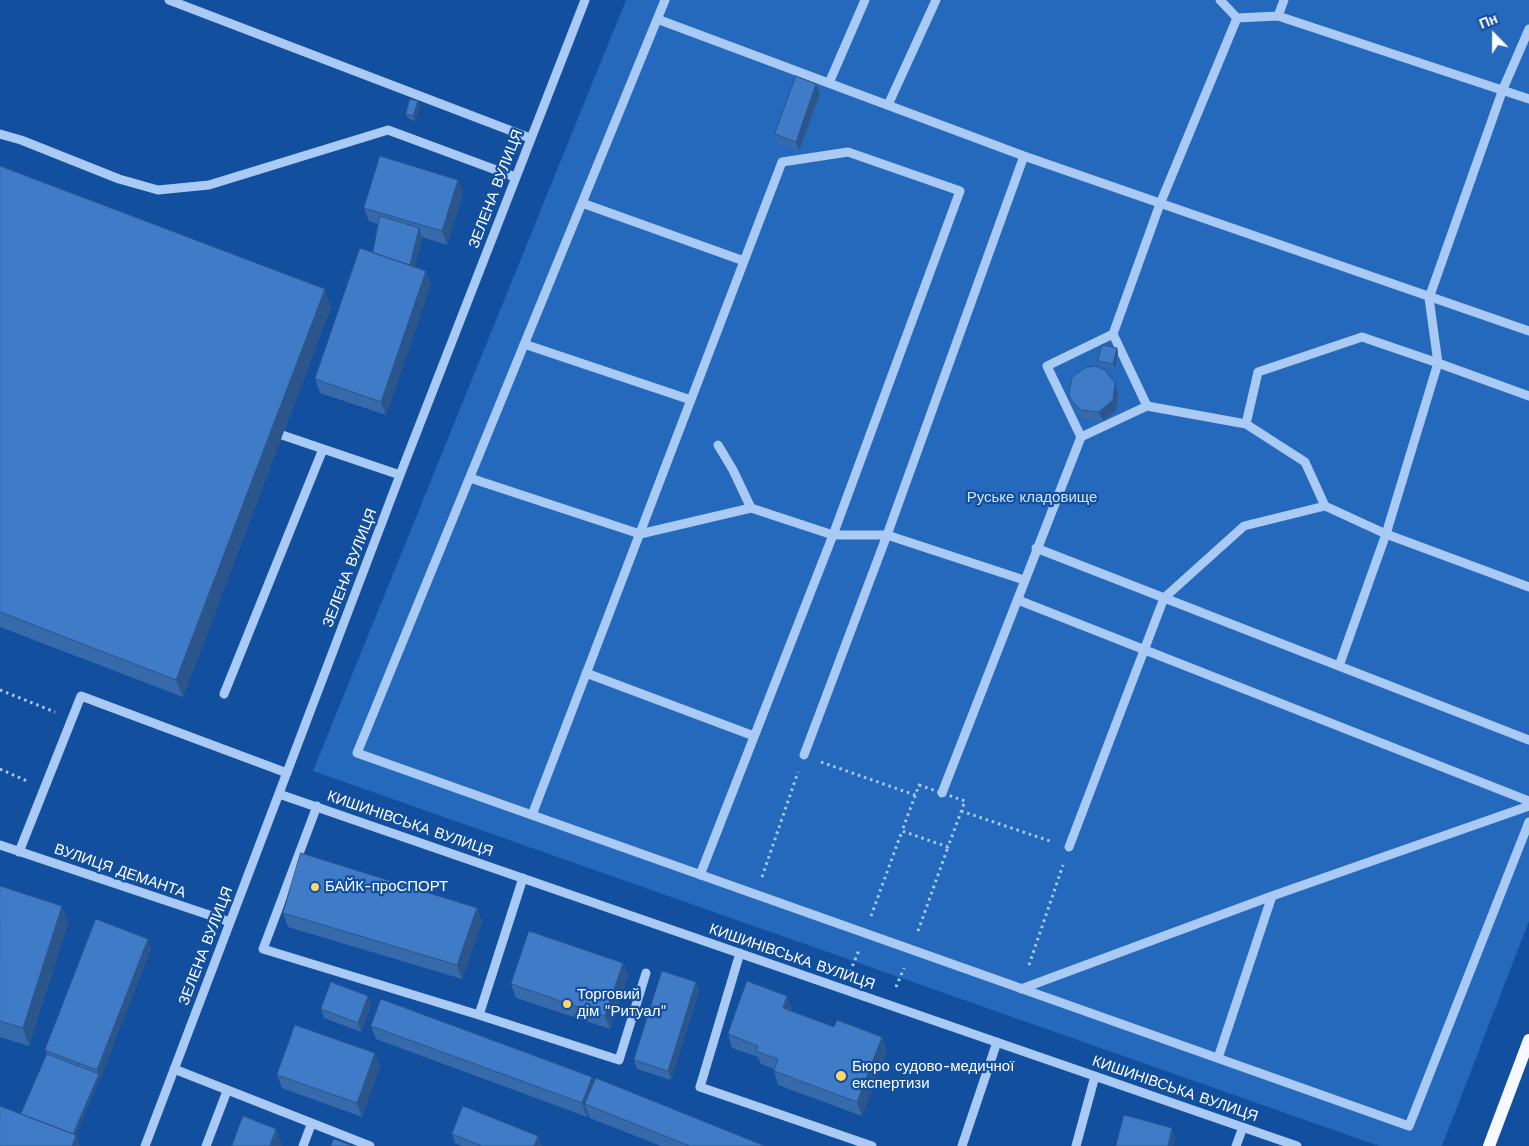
<!DOCTYPE html>
<meta charset="utf-8">
<style>
body{margin:0}
#map{position:relative;width:1529px;height:1146px;overflow:hidden;background:#124f9e;font-family:"Work Sans",sans-serif}
canvas{display:block}
.north{position:absolute;left:1469px;top:10px;width:50px;height:50px;-webkit-text-stroke:4px #124f9e;paint-order:stroke;rotate:338deg;font-size:14px;font-weight:700;line-height:20px;text-align:center;color:#fff}
.north::after{content:'';display:block;margin:auto;width:18px;height:22px;background:#fff;clip-path:polygon(50% 0,100% 100%,50% 72%,0 100%)}
</style>
<div id="map">
<canvas width="1529" height="1146"></canvas>
<div class="north">Пн</div>
</div>
<script>
const context = document.querySelector('canvas').getContext('2d');
context.lineJoin = 'round';
function paint(path, color) {
  context.fillStyle = color;
  context.fill(path, 'evenodd');
}
function stroke(path, color, width, dash) {
  context.strokeStyle = color;
  context.lineWidth = width;
  context.lineCap = dash ? 'butt' : 'round';
  context.setLineDash(dash || []);
  context.stroke(path);
}
function write(font, color, halo, rows, align = 'center') {
  context.font = font + ' "Work Sans",sans-serif';
  context.lineWidth = 4.5;
  context.setLineDash([]);
  context.textBaseline = 'middle';
  context.strokeStyle = halo;
  context.fillStyle = color;
  for (const [text, x, y, turn = 0] of rows) {
    context.save();
    context.translate(x, y);
    context.rotate((+turn || 0) * Math.PI / 180);
    context.textAlign = isNaN(turn) ? turn : align;
    if (halo) context.strokeText(text, 0, 0);
    context.fillText(text, 0, 0);
    context.restore();
  }
}
paint(new Path2D(`
 M626,0H1529V921L1442,1146H1379L313,771Z`), '#2569bc');
stroke(new Path2D(`
 M0,690L55,712
 M821,762L915,795
 M0,769L27,781
 M919,785L965,801L948,847L902,831Z
 M961,811L1050,841
 M762,877L798,772
 M871,916L902,831
 M918,931L948,847
 M1029,965L1063,865
 M850,972L859,950
 M896,987L904,968`), '#a8caf4', 3, [2.5, 4]);
stroke(new Path2D(`
 M169,0L530,138
 M665,0L357,753L1409,1126L1529,822
 M1220,0L1237,18L1278,16L1284,0
 M1278,16L1529,99
 M657,19L1024,156L1529,331
 M1529,29L1503,89L1429,298L1438,363L1529,396
 M829,83L865,0
 M888,105L936,0
 M0,134L21,140L119,179L158,190L209,185L388,130L515,177
 M582,203L744,261
 M1113,334L1147,406L1081,437L1047,366L1113,334L1160,204L1237,18
 M524,344L691,400
 M1147,406L1246,424L1305,462L1325,506
 M1246,424L1258,372L1362,337L1438,363L1386,534L1339,666
 M282,435L400,475
 M718,445L733,470L751,508
 M470,478L640,534L751,508L833,535H887L1024,156
 M1036,548L1529,740
 M1018,600L1529,801
 M586,673L754,736
 M224,694L323,449
 M804,755L887,535L1024,580
 M942,793L1081,437
 M279,794L1297,1146
 M317,806L263,949L479,1015
 M532,815L782,162L848,152L960,191L833,535L700,875
 M0,845L230,922
 M1069,847L1164,598L1244,526L1325,506L1386,534L1529,587
 M19,852L81,696L287,773
 M523,878L479,1015L619,1060L646,973
 M740,953L700,1087L872,1146
 M1021,989L1272,896L1529,806
 M1218,1058L1272,896
 M174,1069L370,1146
 M145,1146L400,475L585,0
 M206,1146L227,1091
 M303,1146L311,1125
 M962,1146L997,1042
 M1076,1146L1095,1076
 M1236,1146L1243,1127`), '#a8caf4', 9);
stroke(new Path2D(`
 M1489,1146L1529,1040`), '#f6f9ff', 12);
paint(new Path2D(`
 M816,84L820,93L799,151L778,143L775,134Z
 M420,106L415,121L408,118L406,114Z
 M0,166L331,307L183,697L0,627Z
 M458,180L463,193L447,245L422,237L415,267L431,284L386,415L320,393L315,379L373,253L378,224L369,221L364,208Z
 M1117,348L1118,352L1115,369L1100,366L1098,361Z
 M1115,383L1118,393L1116,410L1103,421L1084,419L1075,410L1069,394Z
 M0,886L68,923L29,1046L0,1037Z
 M477,908L482,922L462,979L288,927L283,913Z
 M151,948L100,1079L21,1114L47,1054L45,1050Z
 M623,963L628,976L610,1029L516,998L511,984Z
 M696,982L699,991L671,1080L637,1069L634,1060Z
 M368,996L371,1005L361,1032L324,1018L321,1009Z
 M787,996L792,1009L791,1011L834,1027L882,1037L887,1050L862,1116L778,1085L774,1071V1069L761,1064L758,1057L732,1048L728,1034Z
 M371,1026L592,1077L594,1083L765,1146H661L590,1118L588,1113L587,1117L376,1039Z
 M380,1066L362,1117L282,1088L277,1075Z
 M452,1134L542,1145L541,1146H462L455,1143Z`), '#366aaa');
paint(new Path2D(`
 M816,84L820,93L799,151L796,142Z
 M418,101L420,106L415,121L413,116Z
 M458,180L463,193L447,245L442,231Z
 M419,228L422,237L413,278L409,269Z
 M426,271L431,284L386,415L381,402Z
 M325,289L331,307L183,697L176,680Z
 M1117,348L1118,352L1115,369L1113,364Z
 M1115,383L1118,393L1116,410L1103,421L1099,412Z
 M62,906L68,923L29,1046L23,1028Z
 M477,908L482,922L462,979L457,965Z
 M148,939L151,948L100,1079L76,1135L80,1146H72L69,1143L99,1074L97,1070Z
 M623,963L628,976L610,1029L605,1016Z
 M696,982L699,991L671,1080L668,1071Z
 M368,996L371,1005L361,1032L358,1023Z
 M787,996L792,1009L787,1021L783,1008Z
 M882,1037L887,1050L862,1116L857,1102Z
 M375,1053L380,1066L362,1117L357,1103Z
 M592,1077L597,1091L585,1104L588,1113L587,1117L582,1103Z
 M1172,1128L1176,1138L1173,1146H1168Z
 M276,1129L282,1146H270Z
 M538,1136L542,1145L541,1146H534Z`), '#2c568b');
const building = new Path2D(`
 M796,76L816,84L796,142L775,134Z
 M410,99L418,101L413,116L406,114Z
 M380,156L458,180L442,231L364,208Z
 M0,166L325,289L176,680L0,612Z
 M380,216L419,228L410,265L373,253Z
 M360,248L426,271L381,402L315,379Z
 M1102,345L1117,348L1113,364L1098,361Z
 M1095,366L1105,370L1115,383L1113,400L1099,412L1081,410L1071,400L1069,394L1072,377L1085,368Z
 M301,853L477,908L457,965L283,913Z
 M0,886L62,906L23,1028L0,1021Z
 M96,919L148,939L97,1070L45,1050Z
 M529,931L623,963L605,1016L511,984Z
 M662,971L696,982L668,1071L634,1060Z
 M747,981L787,996L783,1008L834,1027L837,1020L882,1037L857,1102L774,1071L778,1059L756,1051L758,1046L728,1034Z
 M331,982L368,996L358,1023L321,1009Z
 M381,999L592,1077L582,1103L371,1026Z
 M295,1025L375,1053L357,1103L277,1075Z
 M47,1054L99,1074L73,1134L21,1114Z
 M596,1078L765,1146H690L585,1104Z
 M0,1106L76,1135L72,1146H0Z
 M463,1106L538,1136L534,1146H482L452,1134Z
 M1124,1115L1172,1128L1168,1146H1116Z
 M243,1116L276,1129L270,1146H232Z
 M334,1139L353,1146H331Z`);
paint(building, '#3f7bc6');
stroke(building, '#2c568b', 1);
for (const [x, y, r, color] of [
 [315,887,5,"#ffd56c"],
 [567,1004,5,"#ffd56c"],
 [841,1076,6,"#ffd56c"]
]) {
  const dot = new Path2D();
  dot.arc(x, y, r, 0, 2 * Math.PI);
  context.fillStyle = color;
  context.fill(dot);
  stroke(dot, '#124f9e', 2);
}
write('15px', '#fff', '#124f9e', [
 ["ЗЕЛЕНА ВУЛИЦЯ",496,189,-69],
 ["ЗЕЛЕНА ВУЛИЦЯ",350,568,-69],
 ["КИШИНІВСЬКА ВУЛИЦЯ",410,824,19],
 ["ВУЛИЦЯ ДЕМАНТА",120,871,19],
 ["ЗЕЛЕНА ВУЛИЦЯ",206,946,-69],
 ["КИШИНІВСЬКА ВУЛИЦЯ",792,957,19],
 ["КИШИНІВСЬКА ВУЛИЦЯ",1175,1089,19]
]);
write('15px', '#d1e5fe', '#124f9e', [
 ["Руське кладовище",1032,498]
]);
write('15px', '#fff', '#124f9e', [
 ["БАЙК-проСПОРТ",325,887],
 ["Торговий",577,995],
 ["дім \"Ритуал\"",577,1012],
 ["Бюро судово-медичної",852,1067],
 ["експертизи",852,1084]
], 'left');
</script>
